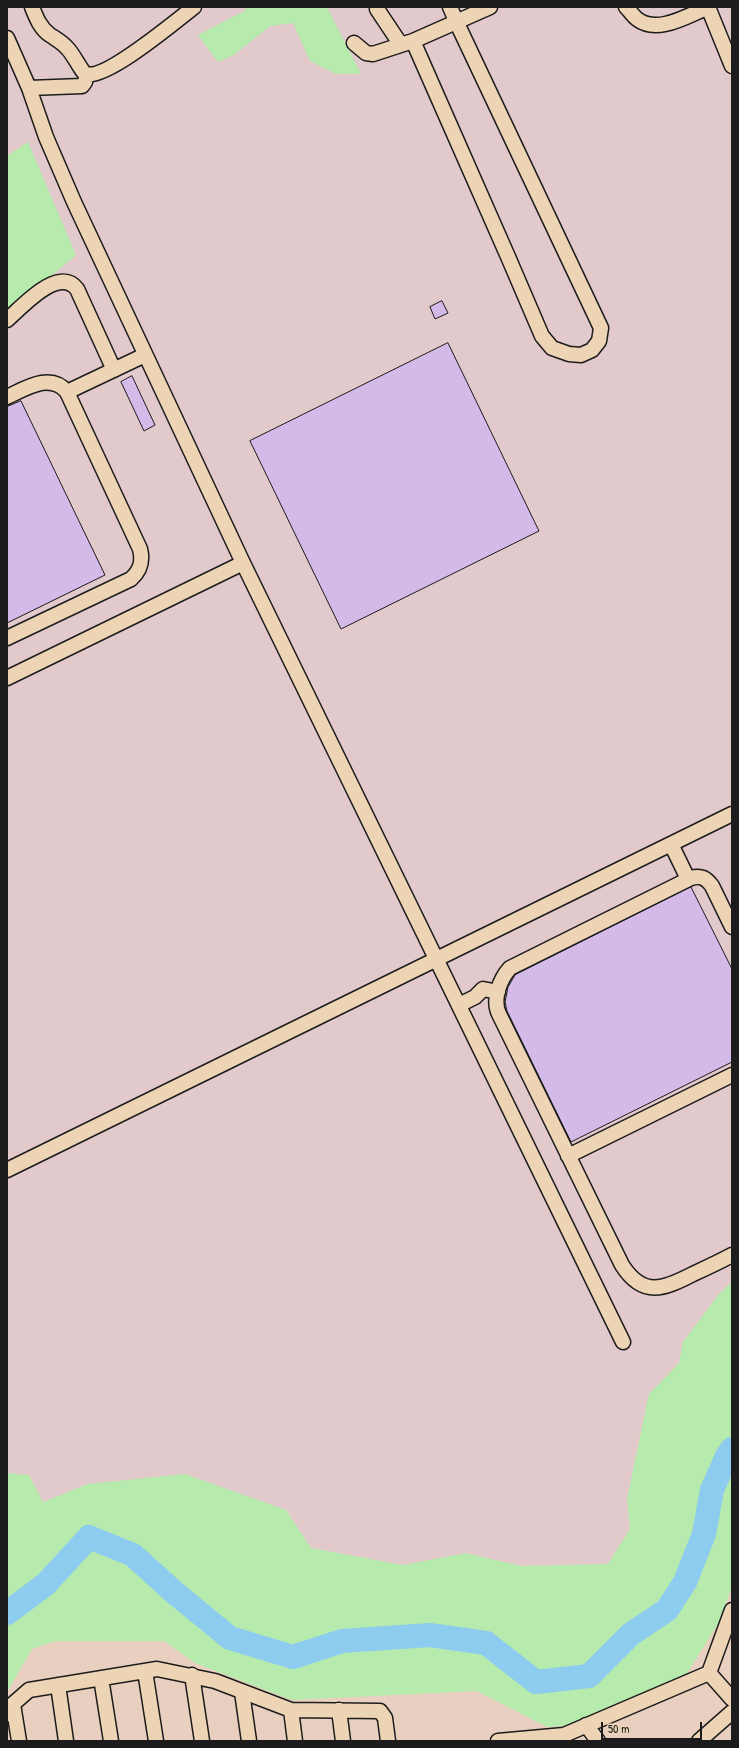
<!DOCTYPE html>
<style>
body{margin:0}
#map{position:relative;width:739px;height:1748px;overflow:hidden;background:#e8cfbf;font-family:"Patrick Hand",sans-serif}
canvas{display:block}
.frame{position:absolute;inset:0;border:8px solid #1c1c1c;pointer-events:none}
.scale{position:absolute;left:601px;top:1722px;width:101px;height:18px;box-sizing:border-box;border:2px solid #1c1c1c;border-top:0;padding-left:5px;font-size:12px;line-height:14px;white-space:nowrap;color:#1c1c1c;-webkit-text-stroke:3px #edd4b5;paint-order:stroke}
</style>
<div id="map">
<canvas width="739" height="1748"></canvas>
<div class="frame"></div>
<div class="scale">50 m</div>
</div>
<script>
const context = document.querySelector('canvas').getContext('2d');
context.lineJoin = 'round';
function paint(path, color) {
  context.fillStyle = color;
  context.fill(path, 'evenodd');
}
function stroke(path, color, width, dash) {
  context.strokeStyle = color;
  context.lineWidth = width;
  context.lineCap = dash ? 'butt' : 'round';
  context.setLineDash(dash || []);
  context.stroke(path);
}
paint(new Path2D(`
 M7,7H732V1282L719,1294L683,1342L679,1363L649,1394L627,1499L630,1529L608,1564L521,1566L466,1553L403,1565L311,1548L286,1510L88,1484L43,1502L29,1475L7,1473V314L27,142L7,156Z`), '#e2c9cc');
paint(new Path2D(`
 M246,7H327L361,74H336L310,61L293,23L270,26L234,55L218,62L198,35L246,10Z
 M28,142L76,255L7,314V156Z
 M732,1282V1587L719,1622L686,1675L564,1726L547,1727L477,1691L292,1700L195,1663L164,1641H55L32,1649L7,1692V1473L29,1475L43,1502L88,1484L185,1474L286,1510L311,1548L403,1565L466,1553L521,1566L608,1564L630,1529L627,1499L649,1394L679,1363L683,1342L719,1294Z`), '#b6ebad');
stroke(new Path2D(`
 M7,1613L46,1584L89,1537L133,1555L175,1593L230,1638L293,1657L342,1641L430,1635L486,1643L536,1682L589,1676L631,1634L667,1610L685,1582L704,1534L712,1490L727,1456L732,1449`), '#8eccef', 24);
const building = new Path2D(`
 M442,301L448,313L435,319L430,307Z
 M448,343L539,531L341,629L250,441Z
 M132,376L155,425L144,431L121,382Z
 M21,401L105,575L7,623V407Z
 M691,887L732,969V1062L571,1142L507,1011L505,1002L508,987L515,975Z`);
paint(building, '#d4bae9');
stroke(building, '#1c1c1c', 1);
const minor = new Path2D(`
 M32,7C36,17 40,28 50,35C56,39 62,42 67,48C73,53 82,73 86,74C106,80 177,20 194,7
 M450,7L456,21L601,328L599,341L592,350L581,355L569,354L552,348L542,336L509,259L413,41L490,7
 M626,7C630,11 633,16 637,19C658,35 688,15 709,7
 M708,7L732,66
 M377,9L401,45
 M7,38L29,88L46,137L74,202L243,563L623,1342
 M354,43L366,53L373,54L413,41
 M29,88L82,86L85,82L87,74
 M7,320C22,307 59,265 77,289L114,370
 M67,392L145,355
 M7,397C26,388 51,372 67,392L140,549C143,561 141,570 131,579L7,638
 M7,678L243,563
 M671,844L688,879
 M732,927L712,886C706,878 701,875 691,878L510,968C500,979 492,999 499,1014L622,1265C643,1298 664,1289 693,1274C706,1268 719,1262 732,1255
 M459,1005L475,997L483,989L498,992
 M568,1156L732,1075
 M7,1170L732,814
 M145,1671L156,1741
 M709,1673L732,1699
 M192,1675L202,1741
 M101,1678L111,1741
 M58,1685L66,1741
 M242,1692L249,1741
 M13,1704L19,1741
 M291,1710L295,1741
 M339,1710L343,1741
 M7,1714L13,1704L29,1690L157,1669L215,1681L291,1710L380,1711L385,1718L388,1741
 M586,1725L598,1741
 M498,1741L564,1735L709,1673L732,1610
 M699,1741L732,1712`);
stroke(minor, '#1c1c1c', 17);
stroke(minor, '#edd4b5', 14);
</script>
